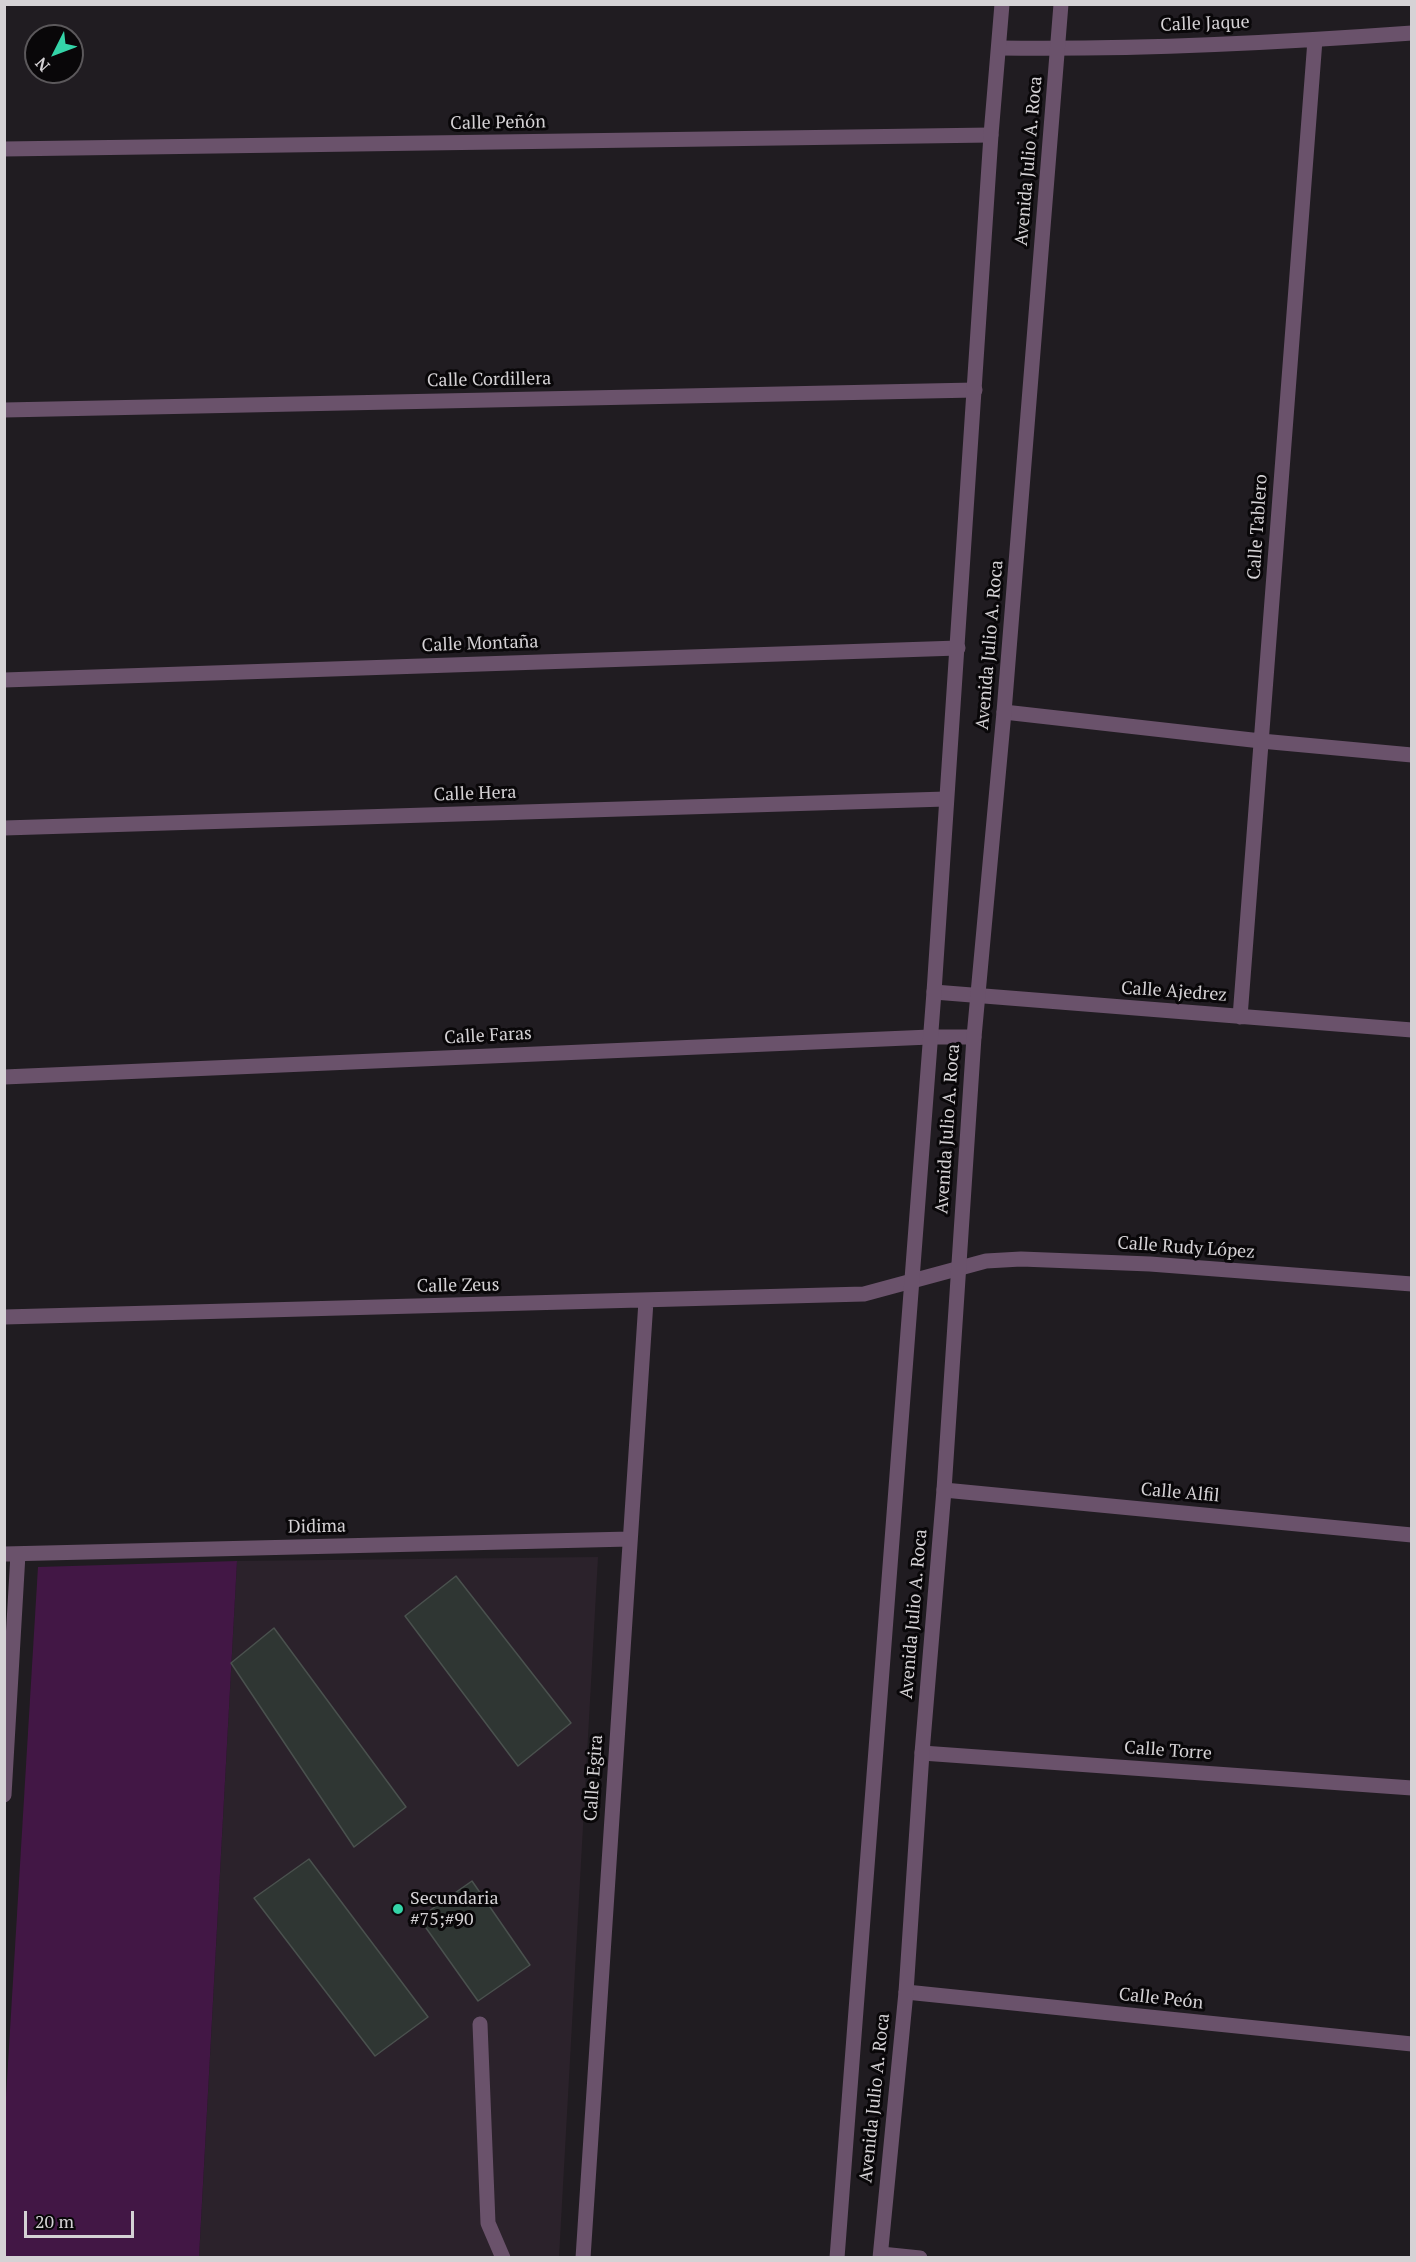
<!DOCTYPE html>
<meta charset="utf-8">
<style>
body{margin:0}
#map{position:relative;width:1416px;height:2262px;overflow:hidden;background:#201c21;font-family:"PT Serif",serif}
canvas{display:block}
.frame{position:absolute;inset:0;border:6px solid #d5d2d5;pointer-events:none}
.north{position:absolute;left:24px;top:24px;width:60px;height:60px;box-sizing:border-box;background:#090709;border:2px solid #5b585b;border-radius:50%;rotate:228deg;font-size:16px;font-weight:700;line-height:24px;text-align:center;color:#d5d2d5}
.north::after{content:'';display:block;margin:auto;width:21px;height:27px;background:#34d4a8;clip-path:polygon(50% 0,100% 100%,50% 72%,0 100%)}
.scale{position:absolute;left:24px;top:2211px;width:110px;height:27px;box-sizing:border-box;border:3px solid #d5d2d5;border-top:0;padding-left:8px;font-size:18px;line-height:21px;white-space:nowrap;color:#d5d2d5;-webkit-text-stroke:4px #090709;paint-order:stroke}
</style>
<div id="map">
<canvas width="1416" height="2262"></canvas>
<div class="frame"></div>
<div class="north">N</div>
<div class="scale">20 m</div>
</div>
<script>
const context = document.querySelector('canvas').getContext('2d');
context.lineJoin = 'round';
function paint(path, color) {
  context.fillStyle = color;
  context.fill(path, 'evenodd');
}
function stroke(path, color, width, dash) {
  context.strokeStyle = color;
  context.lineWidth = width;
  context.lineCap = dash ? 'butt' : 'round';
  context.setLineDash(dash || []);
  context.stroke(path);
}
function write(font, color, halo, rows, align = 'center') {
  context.font = font + ' "PT Serif",serif';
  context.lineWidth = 6;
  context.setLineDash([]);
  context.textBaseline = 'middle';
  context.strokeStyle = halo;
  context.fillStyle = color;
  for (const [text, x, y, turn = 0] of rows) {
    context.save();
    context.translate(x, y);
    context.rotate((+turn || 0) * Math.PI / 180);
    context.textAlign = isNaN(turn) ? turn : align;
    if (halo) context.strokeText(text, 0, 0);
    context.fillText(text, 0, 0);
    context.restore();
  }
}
paint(new Path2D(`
 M598,1557L559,2257L199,2258L237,1561Z`), '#2b222b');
paint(new Path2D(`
 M237,1561L199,2257L5,2258V2113L38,1567Z`), '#421745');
const building = new Path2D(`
 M456,1576L571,1723L518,1766L405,1616Z
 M274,1628L406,1807L354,1847L231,1663Z
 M309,1859L428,2017L375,2056L254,1898Z
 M472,1881L530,1965L478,2001L419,1918Z`);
paint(building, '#2f3633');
stroke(building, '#4a514e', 1.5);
stroke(new Path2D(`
 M480,2024L488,2223L503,2258`), '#6a526b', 15);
stroke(new Path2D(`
 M999,48C1136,50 1275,43 1412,33
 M4,149L991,135
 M4,410L975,390
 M4,680L958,648
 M1004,712L1261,741L1412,755
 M4,828L946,799
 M934,992L1412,1030
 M1240,1017L1315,40
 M4,1077L930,1037H974
 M4,1317L864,1294L986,1261L1021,1259L1150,1264L1412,1284
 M944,1490L1412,1535
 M4,1554L630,1539
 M922,1753L1412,1788
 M4,1795L18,1554
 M906,1992L1412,2044
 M881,2254L920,2258
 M583,2258L646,1301`), '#6a526b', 15);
stroke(new Path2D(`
 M837,2258L934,992L991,135L1002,4
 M880,2258L906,1992L922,1753L944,1490L974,1037L1004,712L1061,4`), '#6a526b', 15);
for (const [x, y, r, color] of [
 [398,1909,6,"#34d4a8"]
]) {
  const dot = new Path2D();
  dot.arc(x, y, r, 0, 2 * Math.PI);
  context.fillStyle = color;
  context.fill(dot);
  stroke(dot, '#090709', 2);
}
write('18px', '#d5d2d5', '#090709', [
 ["Calle Jaque",1205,24,-2],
 ["Calle Peñón",498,123,-1],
 ["Avenida Julio A. Roca",1029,161,-85],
 ["Calle Cordillera",489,380,-1],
 ["Calle Tablero",1258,527,-86],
 ["Calle Montaña",480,644,-2],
 ["Avenida Julio A. Roca",990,645,-85],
 ["Calle Hera",475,794,-2],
 ["Calle Ajedrez",1174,992,4],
 ["Calle Faras",488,1036,-3],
 ["Avenida Julio A. Roca",948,1129,-86],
 ["Calle Rudy López",1186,1248,4],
 ["Calle Zeus",458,1286,-1],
 ["Calle Alfil",1180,1493,5],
 ["Didima",317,1527,-1],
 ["Avenida Julio A. Roca",914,1614,-85],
 ["Calle Torre",1168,1751,4],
 ["Calle Egira",594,1778,-86],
 ["Calle Peón",1161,1999,6],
 ["Avenida Julio A. Roca",875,2098,-84]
]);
write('18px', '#d5d2d5', '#090709', [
 ["Secundaria",410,1899],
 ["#75;#90",410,1920]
], 'left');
</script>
